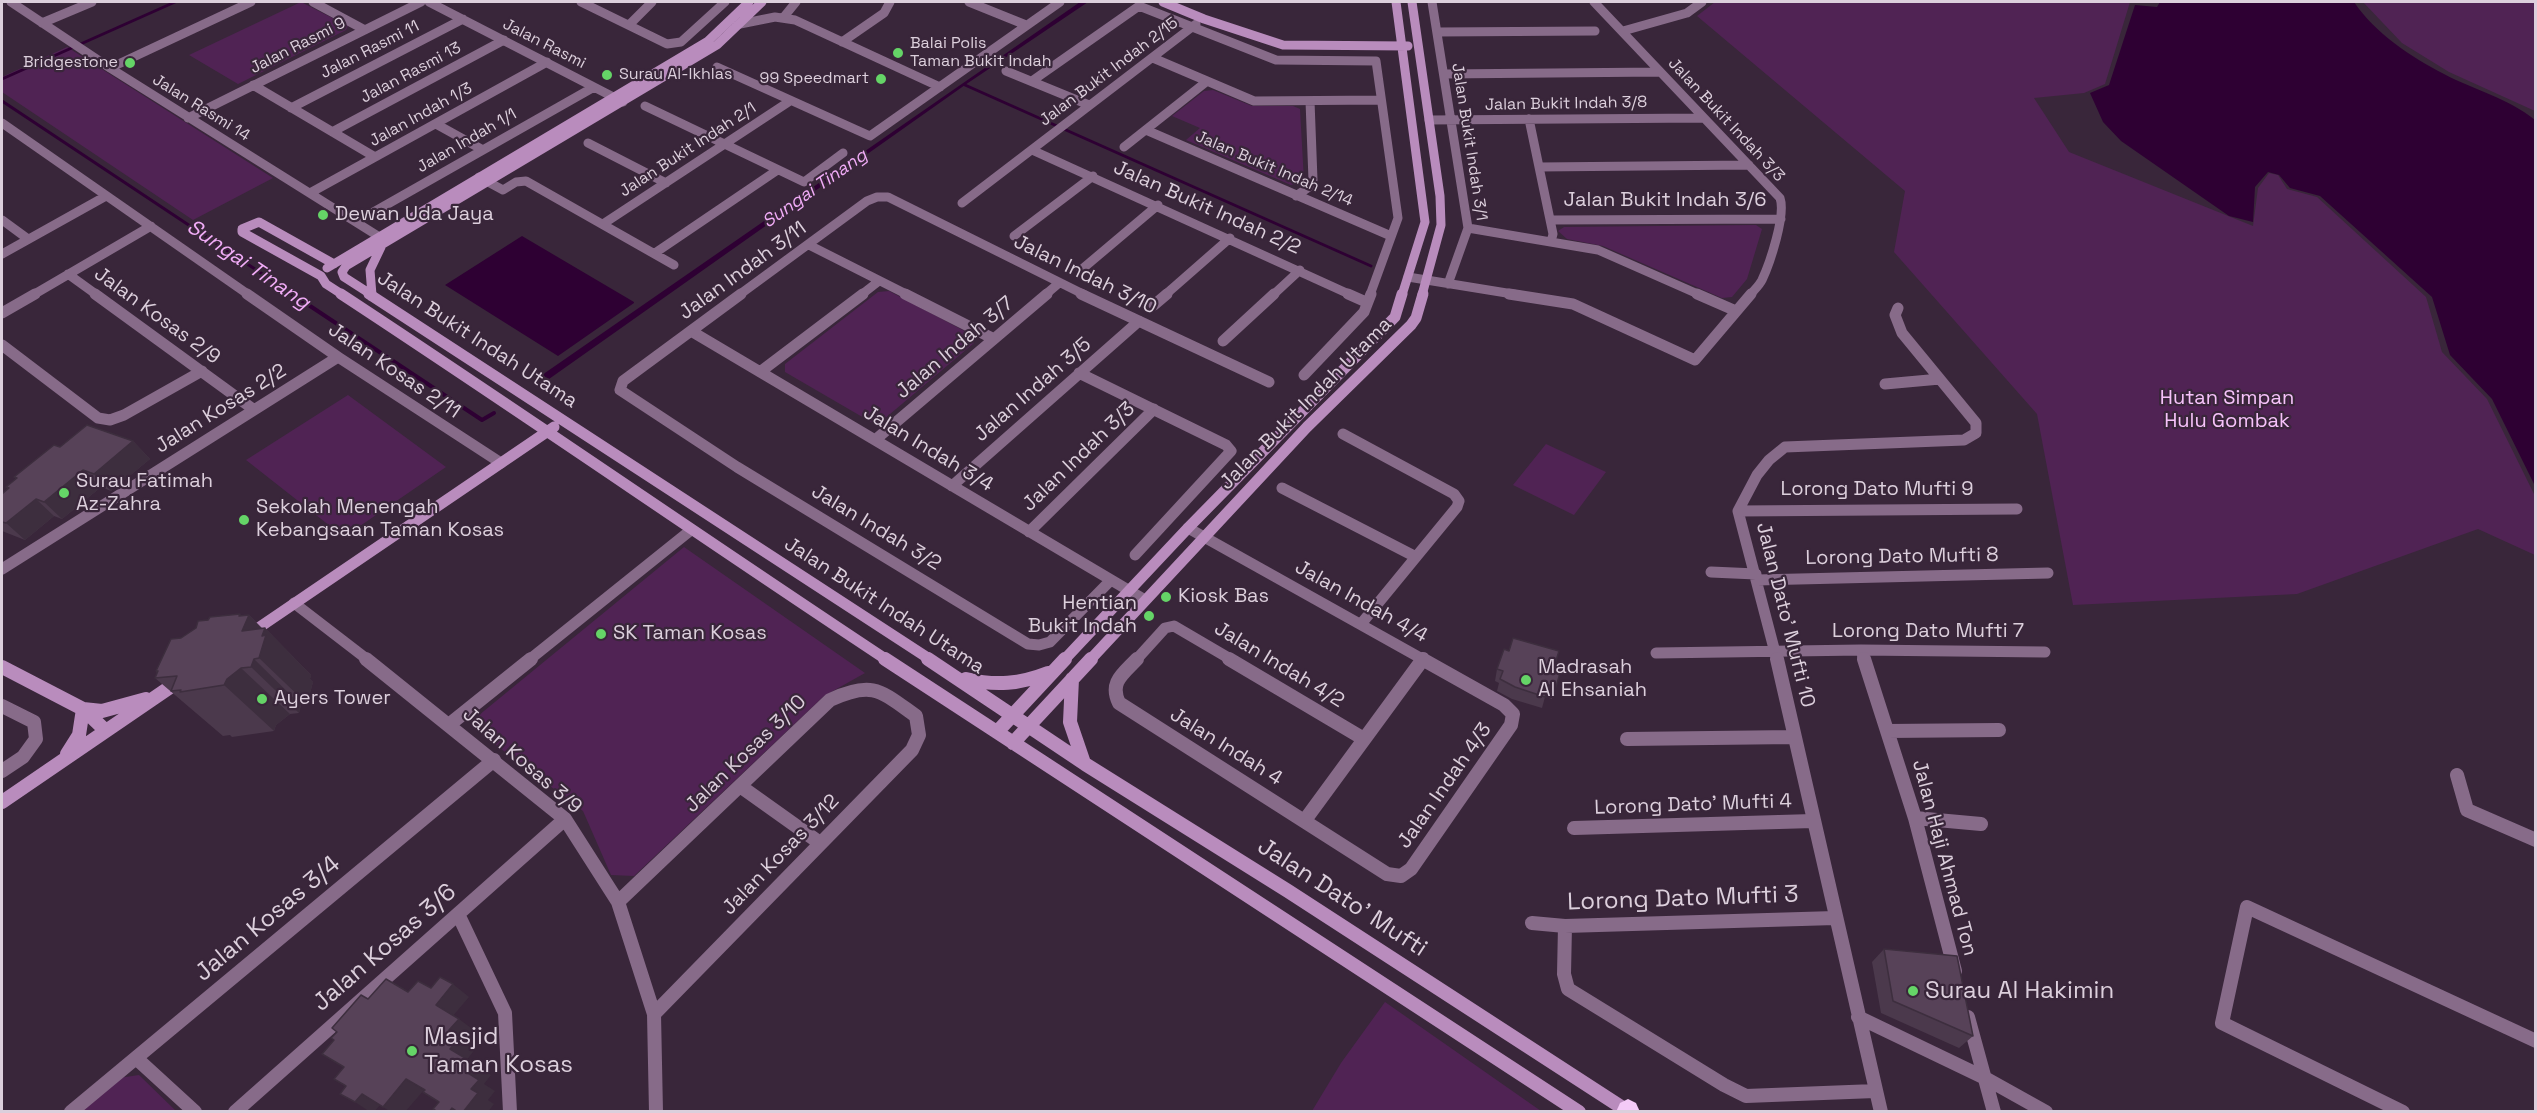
<!DOCTYPE html>
<style>
body{margin:0}
#map{position:relative;width:2537px;height:1113px;overflow:hidden;background:#39263a;font-family:"Space Grotesk",sans-serif}
canvas{display:block}
.frame{position:absolute;inset:0;border:3px solid #dccfdc;pointer-events:none}
</style>
<div id="map">
<canvas width="2537" height="1113"></canvas>
<div class="frame"></div>
</div>
<script>
const context = document.querySelector('canvas').getContext('2d');
context.lineJoin = 'round';
function paint(path, color) {
  context.fillStyle = color;
  context.fill(path, 'evenodd');
}
function stroke(path, color, width, dash) {
  context.strokeStyle = color;
  context.lineWidth = width;
  context.lineCap = dash ? 'butt' : 'round';
  context.setLineDash(dash || []);
  context.stroke(path);
}
function write(font, color, halo, rows, align = 'center') {
  context.font = font + ' "Space Grotesk",sans-serif';
  context.lineWidth = 4.5;
  context.setLineDash([]);
  context.textBaseline = 'middle';
  context.strokeStyle = halo;
  context.fillStyle = color;
  for (const [text, x, y, turn = 0] of rows) {
    context.save();
    context.translate(x, y);
    context.rotate((+turn || 0) * Math.PI / 180);
    context.textAlign = isNaN(turn) ? turn : align;
    if (halo) context.strokeText(text, 0, 0);
    context.fillText(text, 0, 0);
    context.restore();
  }
}
paint(new Path2D(`
 M301,2L348,26L346,30L238,84L189,55Z
 M1715,2H2130L2105,84L2084,93L2034,98L2069,152L2253,226L2258,188L2269,173L2278,175L2287,189L2317,197L2426,297L2442,352L2487,399L2535,496V555L2478,529L2297,594L2073,605L2037,414L1894,252L1905,191L1697,16Z
 M2363,2H2535V111L2449,72L2402,43Z
 M67,47L273,178L193,220L2,92V77Z
 M1213,90L1252,106H1293L1300,109L1304,181L1291,185L1186,140L1200,128L1172,116L1204,91Z
 M1756,225L1762,229L1747,279L1732,297L1722,298L1603,246L1567,239L1558,231L1564,227Z
 M889,291L974,336V343L883,420L871,422L785,372V364L878,292Z
 M348,395L446,467L344,537L246,460Z
 M1546,444L1606,472L1574,515L1513,485Z
 M684,547L865,673L824,696L634,876L611,875L583,811L488,739L473,720Z
 M1385,1002L1541,1111H1312L1341,1063Z
 M139,1075L176,1111L79,1112L119,1078Z`), '#502354');
paint(new Path2D(`
 M1080,2H1088L965,85L549,379L542,375Z
 M2160,2H2354C2375,33 2411,57 2444,74C2474,90 2508,98 2535,120V486L2492,399L2450,355L2432,297L2320,196L2290,188L2279,175L2268,172L2255,187L2253,222L2229,216L2121,141L2103,122L2090,93L2109,85L2135,5L2157,7Z
 M522,236L634,302V303L558,356L445,285Z`), '#2e0033');
stroke(new Path2D(`
 M2,79L175,2
 M965,85L1371,266
 M2,101L294,295`), '#2e0033', 3);
stroke(new Path2D(`
 M292,294L482,420L494,413`), '#2e0033', 4);
stroke(new Path2D(`
 M11,2L110,68L378,236
 M313,2L365,30
 M429,2L623,102
 M581,2L667,44L681,42L725,2
 M969,2L1026,25
 M1432,2L1468,228L1448,284
 M1594,2L1780,198C1786,215 1770,263 1762,280C1759,286 1754,290 1750,295
 M783,18L796,2
 M42,23L92,2
 M630,24L652,2
 M740,24L775,17L795,20L940,87
 M1623,31L1687,13L1702,2
 M1437,32L1595,31
 M842,42L884,13L890,2
 M1153,58L1254,101L1381,100
 M717,67L870,136L1060,2
 M110,68L251,2
 M1006,71L1089,105
 M1444,74L1660,72
 M1032,81L1139,6L1276,60L1376,61L1398,218L1370,295
 M253,85L375,157
 M645,106L804,182L843,153
 M291,108L463,19
 M188,118L421,2
 M1529,119L1553,234L1551,242
 M1429,120L1703,118
 M2,123L249,295
 M436,124L483,150
 M1146,130L1391,236
 M332,132L504,40
 M588,143L666,183
 M1124,147L1206,82
 M1032,150L1351,295
 M1539,167L1749,165
 M479,177L503,190L516,182L526,181L674,265
 M310,193L547,62
 M1296,196L1309,187L1313,180L1310,101
 M962,203L1196,24
 M2,220L28,239
 M1550,220L1781,219
 M356,222L594,87
 M603,224L790,101
 M1468,228L1598,250L1700,295
 M1014,236L1093,176
 M809,245L908,295
 M655,253L776,171
 M2,254L106,196
 M1081,270L1158,205
 M68,274L97,295
 M1408,277L1519,295
 M33,295L151,226
 M739,295L867,201L877,197H888L1085,295
 M861,295L879,281
 M1045,295L1059,283
 M1165,295L1230,238
 M1273,295L1300,270`), '#876b89', 9);
stroke(new Path2D(`
 M95,294L253,409
 M247,294L338,357L501,463
 M741,294L623,381L620,390L737,467L1028,644L1039,645L1050,642L1111,580
 M905,294L994,339
 M1081,294L1269,382
 M1348,294L1366,302
 M1509,294L1573,304L1695,360L1751,294
 M1697,294L1736,311
 M1154,305L1167,294
 M2,313L35,294
 M691,331L1145,600
 M1223,341L1274,294
 M2,345L98,418L110,420L124,415L202,371
 M760,372L863,294
 M1079,373L1226,445L1231,451L1135,555
 M1304,375L1364,312L1371,294
 M1885,384L1940,379
 M1343,434L1454,494L1459,501L1457,507L1361,624
 M875,440L1047,294
 M952,486L1139,321
 M1282,488L1416,557
 M1738,511L2017,509
 M1188,528L1424,660
 M1029,532L1154,409
 M2,569L338,357
 M1711,572L1756,574
 M1757,580L2048,573
 M294,603L368,660
 M1861,650L1864,660
 M1656,653L1861,650L2045,652
 M529,660L691,530
 M1136,660L1165,628L1174,626L1232,660
 M1777,660L1738,511L1757,475L1769,460L1785,447L1964,440L1976,433V423L1902,333L1895,315L1898,308`), '#876b89', 11);
stroke(new Path2D(`
 M366,659L565,819L618,902L654,1014L656,1112
 M1137,659C1123,674 1109,682 1119,703L1387,874L1401,876L1411,869L1511,725L1513,714L1504,705L1422,659
 M1229,659L1364,739
 M1777,659L1881,1112
 M1864,659L1915,818L1955,971
 M2,706L34,722L36,739L23,757L2,771
 M450,724L531,659
 M1887,731L1999,730
 M1627,739L1794,737
 M2457,775L2467,810L2536,840
 M740,786L820,843
 M1915,818L1981,824
 M1305,820L1423,659
 M1574,828L1813,821
 M618,902L830,700C873,680 881,691 916,716L919,735L912,750L654,1014
 M458,914L505,1013L510,1112
 M1532,923L1565,926L1835,918
 M1565,926L1564,974L1568,989L1724,1085L1746,1096L1875,1091
 M1858,1017L1985,1078L2046,1112
 M1968,1017L1994,1112
 M136,1058L195,1112
 M71,1112L494,760
 M235,1112L565,819
 M2403,1112L2222,1023L2247,907L2536,1041`), '#876b89', 14);
stroke(new Path2D(`
 M1163,2L1204,19L1283,45L1408,46
 M1396,2L1425,222L1402,295
 M1412,2L1440,196L1441,225L1422,295
 M334,264L259,222L242,229V232L321,276L326,284L343,295
 M327,268L708,41L749,2
 M372,295L344,277L342,272L346,266L717,45L762,2
 M372,295L370,270L381,247`), '#b98cbd', 9);
stroke(new Path2D(`
 M341,294C524,414 704,539 887,660
 M369,294L931,660
 M371,294L372,296
 M248,635L554,427
 M1064,660L1188,528L1395,317L1402,294
 M1090,660L1307,427L1411,325L1416,318L1423,294`), '#b98cbd', 11);
stroke(new Path2D(`
 M885,659L1579,1112
 M928,659L1085,764L1288,891L1629,1112
 M2,667L83,709L106,731
 M966,679C996,686 1020,684 1048,673
 M1072,679L1070,722L1084,763
 M83,709L102,711L146,699
 M997,732L1065,659
 M1013,743L1091,659
 M67,754L79,735L83,709
 M2,802L179,681`), '#b98cbd', 14);
paint(new Path2D(`
 M1628,1099L1636,1103L1640,1112H1616L1620,1103Z`), '#f4caf7');
paint(new Path2D(`
 M133,441L150,459L111,491L101,487L62,519L54,516L25,540L2,531V494L8,489L6,487L16,479L14,477L60,447Z
 M249,615L262,628H265L311,675L310,679L313,682L307,704L301,705L299,713L290,714L276,725L274,731L232,737L230,735L223,736L155,678L157,673L156,671L181,638L242,616Z
 M1555,664L1556,687L1552,699L1545,697L1542,708L1512,699L1497,691L1499,683L1495,681L1497,669Z
 M1884,949L1973,1036L1959,1048L1881,1013L1872,962Z`), '#4b394c');
paint(new Path2D(`
 M133,441L150,459L111,491L94,474Z
 M83,470L101,487L62,519L44,502Z
 M36,499L54,516L25,540L6,523Z
 M240,614L247,620L249,615L264,631L265,628L311,675L310,679L313,682L307,704L259,658L242,631L239,616Z
 M254,659L301,705L299,713L251,667Z
 M241,668L290,714L276,725L274,731L224,685L227,679Z
 M453,984L469,997L452,1017L436,1005Z
 M459,1019L475,1031L466,1041L476,1048L466,1061L450,1049L449,1030Z
 M475,1064L491,1075L484,1084L495,1091L488,1100L494,1104L488,1112H463L471,1089L468,1073Z
 M406,1079L424,1090L405,1112H391L383,1107Z
 M362,1094L380,1105L374,1112H370L355,1102Z
 M452,1108L458,1112H449Z`), '#3d2e3e');
const building = new Path2D(`
 M87,425L133,441L94,474L83,470L44,502L36,499L6,523L2,522V494L9,488L6,487L17,478L14,477L54,445L60,447Z
 M240,614L239,616L249,615L242,631L265,628L262,636L266,635L259,658L254,659L251,667L241,668L227,679L224,685L180,692L181,690L171,691L177,676L155,678L158,671H156L171,639L181,638L196,628L198,621L208,620L210,617Z
 M1513,638L1559,651L1555,664L1562,666L1556,687L1549,685L1545,697L1515,687L1500,679L1503,671L1497,669L1504,649L1509,651Z
 M1884,949L1957,956L1973,1036L1893,1001Z
 M440,977L453,984L436,1005L459,1019L449,1030L460,1037L450,1049L475,1064L468,1073L479,1080L471,1089L478,1093L463,1112H458L452,1108L449,1112H438L433,1109L439,1102L423,1092L425,1090L406,1079L383,1107L362,1094L355,1102L340,1094L346,1086L334,1079L344,1067L322,1054L334,1040L331,1038L337,1032L332,1028L361,995L368,999L386,979L408,992L418,981L431,988Z`);
paint(building, '#574258');
stroke(building, '#3d2e3e', 1.5);
for (const [x, y, r, color] of [
 [898,53,6,"#65d467"],
 [130,63,6,"#65d467"],
 [607,75,6,"#65d467"],
 [881,79,6,"#65d467"],
 [323,215,6,"#65d467"],
 [64,493,6,"#65d467"],
 [244,520,6,"#65d467"],
 [1166,597,6,"#65d467"],
 [1149,616,6,"#65d467"],
 [601,634,6,"#65d467"],
 [1526,680,6,"#65d467"],
 [262,699,6,"#65d467"],
 [1913,991,6,"#65d467"],
 [412,1051,6,"#65d467"]
]) {
  const dot = new Path2D();
  dot.arc(x, y, r, 0, 2 * Math.PI);
  context.fillStyle = color;
  context.fill(dot);
  stroke(dot, '#39263a', 2);
}
write('16px', '#dccfdc', '#39263a', [
 ["Jalan Rasmi",544,44,27],
 ["Jalan Rasmi 9",298,46,-27],
 ["Jalan Rasmi 11",370,50,-27],
 ["Jalan Bukit Indah 2/15",1109,72,-37],
 ["Jalan Rasmi 13",411,73,-28],
 ["Jalan Bukit Indah 3/8",1566,104,-1],
 ["Jalan Rasmi 14",201,108,32],
 ["Jalan Indah 1/3",421,115,-29],
 ["Jalan Bukit Indah 3/3",1726,120,47],
 ["Jalan Indah 1/1",467,141,-30],
 ["Jalan Bukit Indah 3/1",1469,142,81],
 ["Jalan Bukit Indah 2/1",688,150,-33],
 ["Jalan Bukit Indah 2/14",1274,169,23]
]);
write('16px', '#dccfdc', '#39263a', [
 ["Balai Polis",910,44],
 ["Taman Bukit Indah",910,62],
 ["Bridgestone",118,63,"right"],
 ["Surau Al-Ikhlas",619,75],
 ["99 Speedmart",869,79,"right"]
], 'left');
write('italic 18px', '#f1acf7', '#39263a', [
 ["Sungai Tinang",815,189,-35]
]);
write('20px', '#dccfdc', '#39263a', [
 ["Jalan Bukit Indah 3/6",1665,201],
 ["Jalan Bukit Indah 2/2",1207,208,24],
 ["Jalan Indah 3/11",743,271,-36],
 ["Jalan Indah 3/10",1085,275,26],
 ["Jalan Kosas 2/9",157,316,36],
 ["Jalan Bukit Indah Utama",477,340,33],
 ["Jalan Indah 3/7",955,348,-40],
 ["Jalan Kosas 2/11",394,371,34],
 ["Jalan Indah 3/5",1033,390,-41],
 ["Jalan Bukit Indah Utama",1306,404,-45],
 ["Jalan Kosas 2/2",221,409,-32],
 ["Jalan Indah 3/4",928,449,31],
 ["Jalan Indah 3/3",1079,457,-44],
 ["Lorong Dato Mufti 9",1877,490],
 ["Jalan Indah 3/2",876,528,31],
 ["Lorong Dato Mufti 8",1902,557,-1],
 ["Jalan Indah 4/4",1361,602,29],
 ["Jalan Bukit Indah Utama",884,606,33],
 ["Jalan Dato' Mufti 10",1785,615,76],
 ["Lorong Dato Mufti 7",1928,632],
 ["Jalan Indah 4/2",1279,665,31],
 ["Jalan Indah 4",1226,747,32],
 ["Jalan Kosas 3/10",746,754,-44],
 ["Jalan Kosas 3/9",522,761,41],
 ["Jalan Indah 4/3",1445,786,-55],
 ["Lorong Dato' Mufti 4",1693,805,-2],
 ["Jalan Kosas 3/12",781,855,-46],
 ["Jalan Haji Ahmad Ton",1944,858,75]
]);
write('20px', '#dccfdc', '#39263a', [
 ["Dewan Uda Jaya",335,215],
 ["Surau Fatimah",76,482],
 ["Az-Zahra",76,505],
 ["Sekolah Menengah",256,508],
 ["Kebangsaan Taman Kosas",256,531],
 ["Kiosk Bas",1178,597],
 ["Hentian",1137,604,"right"],
 ["Bukit Indah",1137,627,"right"],
 ["SK Taman Kosas",613,634],
 ["Madrasah",1538,668],
 ["Al Ehsaniah",1538,691],
 ["Ayers Tower",274,699]
], 'left');
write('20px', '#f6c2fa', '#39263a', [
 ["Hutan Simpan",2227,399],
 ["Hulu Gombak",2227,422]
]);
write('italic 21px', '#f1acf7', '#39263a', [
 ["Sungai Tinang",248,265,34]
]);
write('24px', '#dccfdc', '#39263a', [
 ["Jalan Dato' Mufti",1342,898,33],
 ["Lorong Dato Mufti 3",1683,899,-2],
 ["Jalan Kosas 3/4",268,919,-40],
 ["Jalan Kosas 3/6",385,948,-41]
]);
write('24px', '#dccfdc', '#39263a', [
 ["Surau Al Hakimin",1925,991],
 ["Masjid",424,1037],
 ["Taman Kosas",424,1065]
], 'left');
</script>
